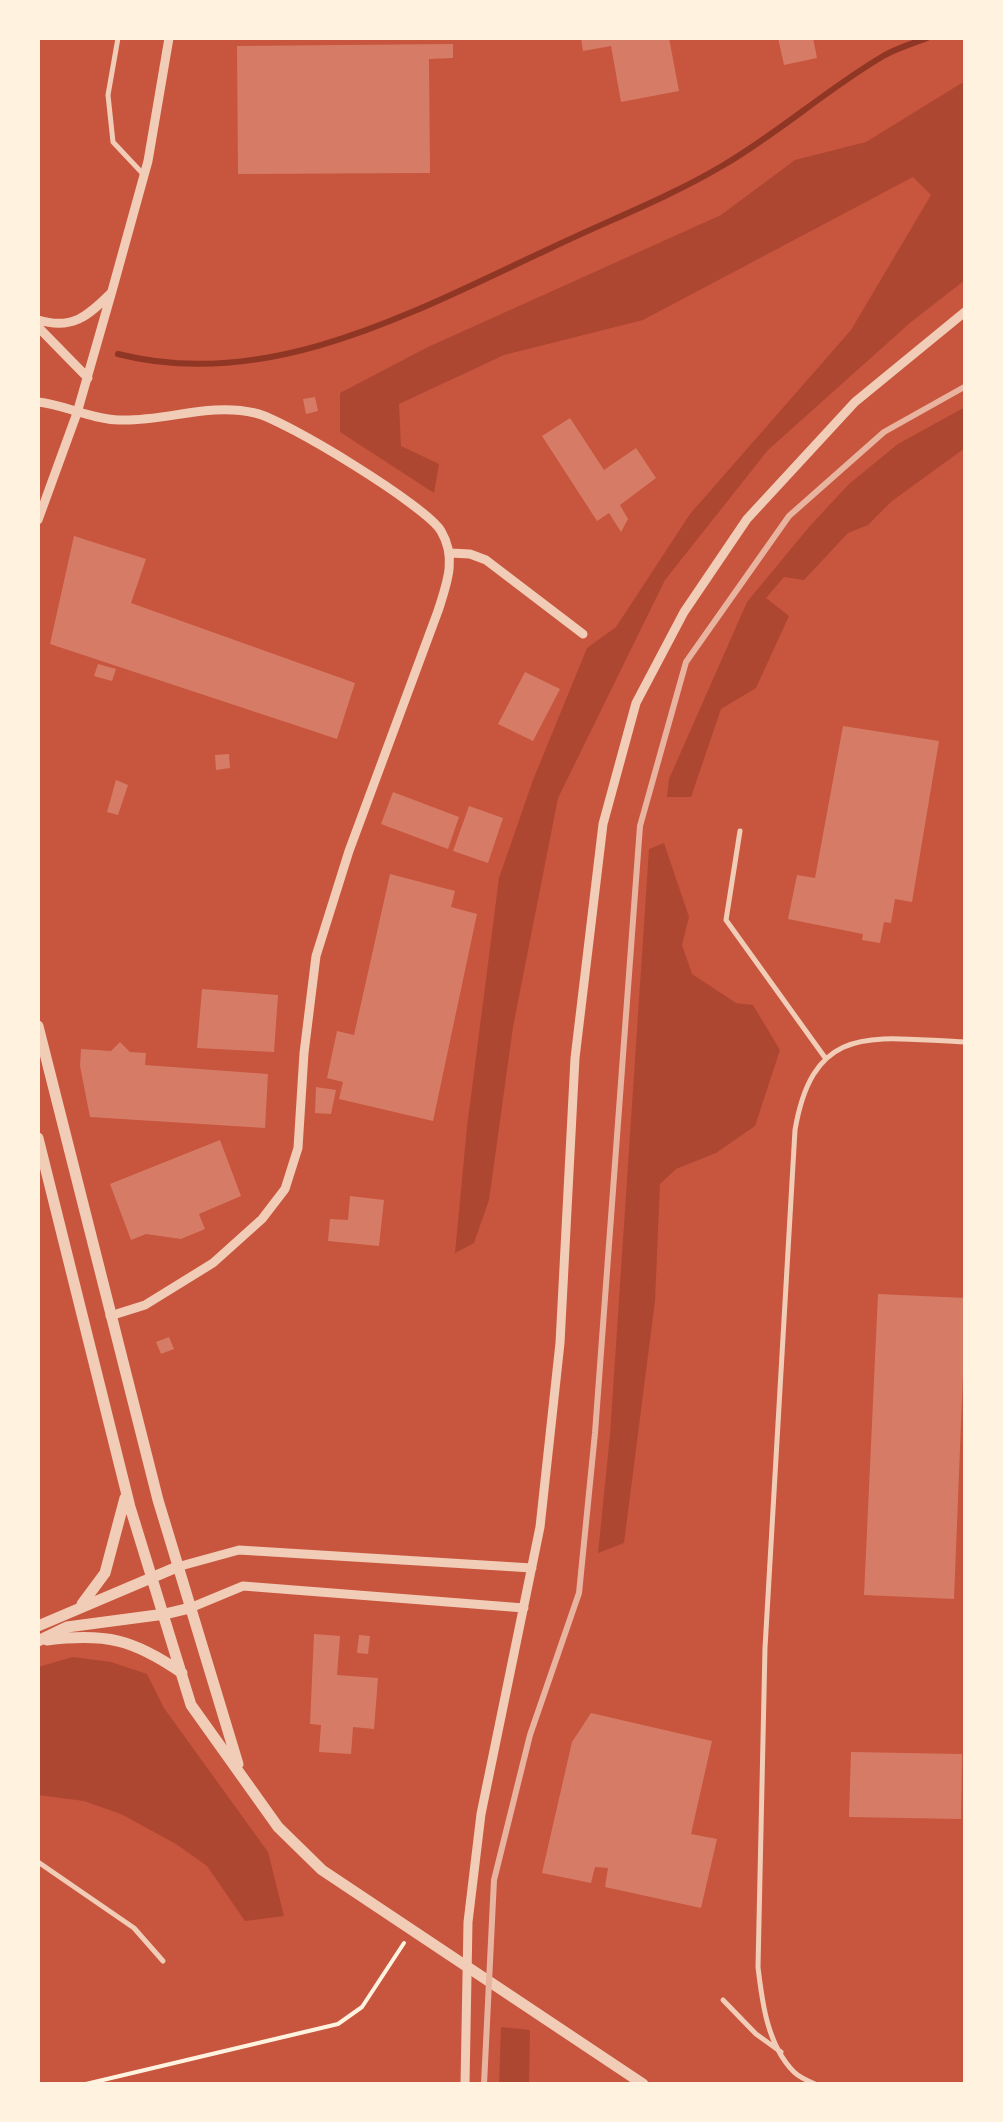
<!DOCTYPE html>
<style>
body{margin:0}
#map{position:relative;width:1003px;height:2122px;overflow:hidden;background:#c8553d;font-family:Overpass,sans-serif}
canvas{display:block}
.frame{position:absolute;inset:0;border:40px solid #fff3e0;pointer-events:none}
</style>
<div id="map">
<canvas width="1003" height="2122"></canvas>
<div class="frame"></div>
</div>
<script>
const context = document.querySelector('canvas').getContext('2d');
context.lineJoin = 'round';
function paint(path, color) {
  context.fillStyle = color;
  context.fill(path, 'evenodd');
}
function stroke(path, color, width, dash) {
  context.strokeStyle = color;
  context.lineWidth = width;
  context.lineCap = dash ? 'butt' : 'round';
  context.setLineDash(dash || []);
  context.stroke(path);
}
paint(new Path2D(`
 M965,81V280L911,322L768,450L665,580L558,798L513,1027L489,1200L474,1243L455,1253L467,1127L499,878L533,780L587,648L616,627L690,514L851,330L931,195L913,177L643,320L504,355L399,404L401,446L439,464L434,493L340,432V393L428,347L721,215L795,160L866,142Z
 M965,407V448L892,501L868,525L848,533L804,580L784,577L766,598L789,616L756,688L721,709L691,797H667L669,779L747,602L809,527L849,484L898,444Z
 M664,843L689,917L682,945L692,974L736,1003L753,1005L780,1050L755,1126L716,1153L676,1169L660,1184L655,1301L624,1543L598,1553L610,1435L649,849Z
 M73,1657L111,1662L147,1674L164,1708L268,1852L284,1916L245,1921L207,1866L176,1844L121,1814L84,1801L38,1795V1667Z
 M501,2027L530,2030L529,2084H499Z`), '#ae4732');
stroke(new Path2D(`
 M118,354C269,393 417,310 551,248C607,221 668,198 722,166C779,133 828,88 885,55C898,48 914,43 927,38`), '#8f3625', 6);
paint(new Path2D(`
 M581,38L625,40L669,38L679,91L621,102L611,46L583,51Z
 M778,38H813L817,58L784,65Z
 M453,44V58L429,59L430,173L238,174L237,46Z
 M315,397L318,411L306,414L303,399Z
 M570,418L604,470L636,448L656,478L620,505L628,519L621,532L609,513L597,521L542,436Z
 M74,536L146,559L131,603L355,683L337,739L50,644Z
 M98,664L116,669L112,681L94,676Z
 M525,672L560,689L533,741L498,724Z
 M843,726L939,741L912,902L895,899L891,923L884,922L880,943L862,940L863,934L788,919L797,875L815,878Z
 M229,754L230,768L216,770L215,755Z
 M116,780L128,785L118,815L107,812Z
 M393,792L459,817L448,849L381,824Z
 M469,806L503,818L488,863L453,851Z
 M390,874L455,891L451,907L477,914L433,1121L339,1099L343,1082L327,1078L337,1031L354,1035Z
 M202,989L278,995L274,1052L197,1048Z
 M120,1042L130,1052L146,1053L145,1065L268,1074L265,1128L90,1117L80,1066L81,1049L111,1051Z
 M316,1087L336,1090L331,1114L315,1113Z
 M220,1140L241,1196L199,1214L205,1229L181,1239L146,1234L131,1240L110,1184Z
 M350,1196L384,1200L379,1246L328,1241L330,1219L348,1220Z
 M878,1294L966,1298L954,1599L864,1595Z
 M169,1337L174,1349L161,1354L156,1342Z
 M314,1634L340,1636L337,1675L378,1678L374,1729L353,1727L351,1754L319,1752L321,1725L310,1724Z
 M359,1635L370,1636L368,1654L357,1653Z
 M591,1713L712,1741L691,1834L717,1839L701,1908L605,1887L608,1868L595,1867L591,1883L542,1873L572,1742Z
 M851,1752L962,1754L961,1819L849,1817Z`), '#d67c66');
stroke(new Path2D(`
 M86,2084L338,2024L362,2007L404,1943`), '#fff3e0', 4);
stroke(new Path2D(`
 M118,38L108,95L113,142L144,175
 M740,831L726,920L826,1059
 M38,1862L134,1928L163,1961
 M723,2000L756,2034L781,2052
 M815,2084C808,2081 799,2077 794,2072C767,2045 762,2001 758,1967L765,1648L795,1130C814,1019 876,1039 966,1042`), '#f1ccb7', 5);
stroke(new Path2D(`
 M38,320C72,330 87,317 111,293
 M38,327L88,378
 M38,402C66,405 90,419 119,420C165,422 209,402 255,413C284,419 428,507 441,531C457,558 447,583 438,611L349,851L316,956L304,1053L298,1148L285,1189L262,1219L213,1263L145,1305L110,1316
 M38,520L77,413L112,291L148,161L169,38
 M450,553L470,554L486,560L583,634
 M177,1567L239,1550L532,1568
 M190,1608L243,1586L524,1608
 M465,2084L468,1922L481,1814L540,1527L560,1343L575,1058L603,824L636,703L684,612L747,519L855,402L966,311`), '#f1ccb7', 9);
stroke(new Path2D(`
 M38,1026L158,1500L238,1764
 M38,1138L130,1507L191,1705L278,1827L322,1870L643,2084
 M82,1604L105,1573L125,1498
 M38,1626L177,1567
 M47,1640C106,1633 133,1639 182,1673
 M38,1641L67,1627L165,1614L190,1608`), '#f1ccb7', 11);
stroke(new Path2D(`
 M484,2084L494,1880L530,1735L579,1593L595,1433L640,826L686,662L789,516L884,432L966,386`), '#e9b49f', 6);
</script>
